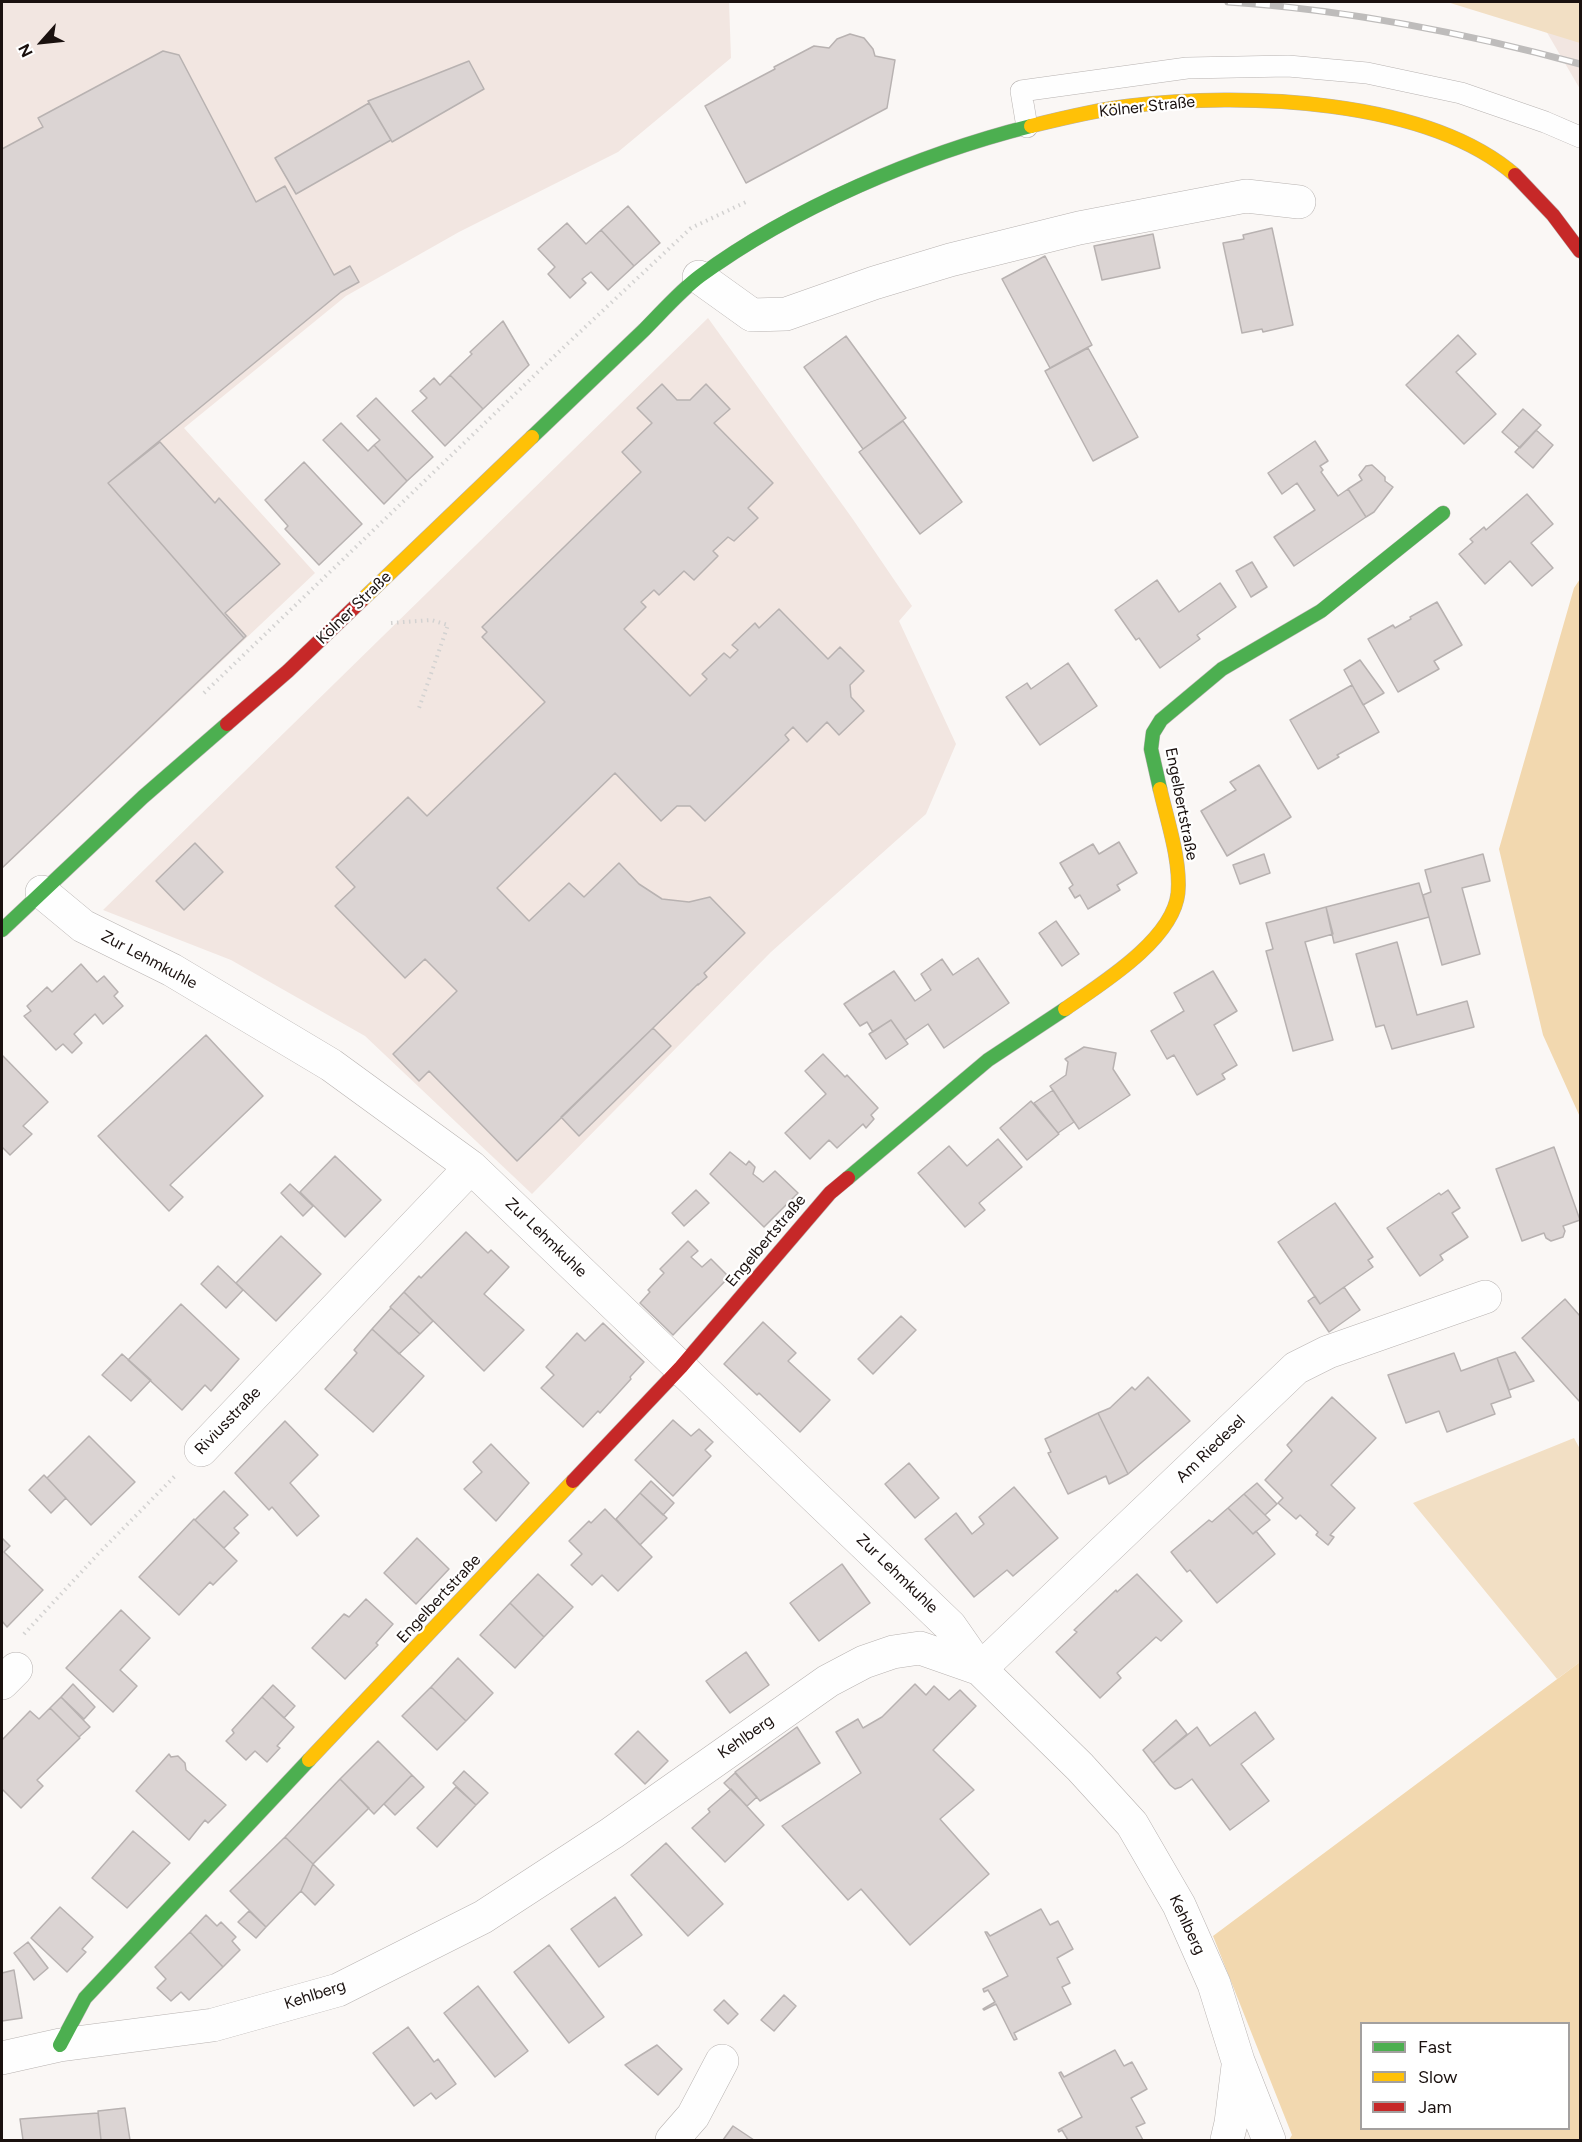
<!DOCTYPE html>
<meta charset="utf-8">
<style>
body{margin:0}
#map{position:relative;width:1582px;height:2142px;overflow:hidden;background:#faf7f5;font-family:Figtree,sans-serif}
canvas{display:block}
.frame{position:absolute;inset:0;border:3px solid #1a110f;pointer-events:none}
.legend{position:absolute;left:1360px;top:2022px;width:210px;height:108px;box-sizing:border-box;background:#fff;border:2px solid #a3a09f;margin:0;padding:8px 10px;list-style:none;font-size:18px;color:#1a110f}
.legend li{display:flex;align-items:center;gap:12px;height:30px}
.legend b{width:30px;border:2px solid #a3a09f}
.north{position:absolute;left:12px;top:12px;width:60px;height:60px;-webkit-text-stroke:4px #fff;paint-order:stroke;rotate:243deg;font-size:16px;font-weight:700;line-height:24px;text-align:center;color:#1a110f}
.north::after{content:'';display:block;margin:auto;width:21px;height:27px;background:#1a110f;clip-path:polygon(50% 0,100% 100%,50% 72%,0 100%)}
</style>
<div id="map">
<canvas width="1582" height="2142"></canvas>
<div class="frame"></div>
<ul class="legend">
<li><b style="height:8px;background:#4caf50"></b>Fast</li>
<li><b style="height:8px;background:#ffc107"></b>Slow</li>
<li><b style="height:8px;background:#c62828"></b>Jam</li>
</ul>
<div class="north">N</div>
</div>
<script>
const context = document.querySelector('canvas').getContext('2d');
context.lineJoin = 'round';
function paint(path, color) {
  context.fillStyle = color;
  context.fill(path, 'evenodd');
}
function stroke(path, color, width, dash) {
  context.strokeStyle = color;
  context.lineWidth = width;
  context.lineCap = dash ? 'butt' : 'round';
  context.setLineDash(dash || []);
  context.stroke(path);
}
function write(font, color, halo, rows, align = 'center') {
  context.font = font + ' Figtree,sans-serif';
  context.lineWidth = 4.5;
  context.setLineDash([]);
  context.textBaseline = 'middle';
  context.strokeStyle = halo;
  context.fillStyle = color;
  for (const [text, x, y, turn = 0] of rows) {
    context.save();
    context.translate(x, y);
    context.rotate((+turn || 0) * Math.PI / 180);
    context.textAlign = isNaN(turn) ? turn : align;
    if (halo) context.strokeText(text, 0, 0);
    context.fillText(text, 0, 0);
    context.restore();
  }
}
paint(new Path2D(`
 M2,2H729L731,58L618,152L459,232L346,296L184,428L315,573L2,869Z
 M1535,12L1580,28V89Z
 M708,318L852,518L912,606L899,621L956,744L926,814L771,952L532,1194L365,1036L231,960L103,910Z`), '#f2e6e1');
paint(new Path2D(`
 M1447,2H1580V43Z
 M1574,1438L1580,1449V1662L1557,1679L1413,1503Z`), '#f2dfc4');
paint(new Path2D(`
 M1580,579V1117L1543,1035L1499,849L1574,588Z
 M1580,1662V2140H1289L1292,2135L1213,1936ZM1362,2024H1568V2128H1362Z`), '#f2d8af');
const building = new Path2D(`
 M850,34L864,38L873,49L875,56L895,60L887,108L746,183L705,106L775,69L774,67L814,46L829,48L837,39Z
 M163,51L179,55L256,202L285,186L334,275L350,266L359,282L341,292L108,483L244,638L2,868V149L43,127L38,118Z
 M469,61L484,89L392,142L391,140L368,101Z
 M369,103L391,140L296,194L275,158Z
 M628,206L660,243L634,266L601,230Z
 M567,223L586,244L601,230L634,266L608,290L591,272L582,279L586,283L570,298L548,274L555,267L538,249Z
 M1272,228L1293,325L1263,332L1262,329L1242,333L1223,243L1244,239L1243,235Z
 M1153,234L1160,268L1102,280L1094,246Z
 M1045,256L1092,345L1050,368L1002,279Z
 M503,321L529,365L483,409L450,375L472,354L470,352Z
 M1458,335L1476,354L1456,372L1496,414L1464,444L1406,385Z
 M846,336L906,418L863,449L804,367Z
 M1088,348L1138,437L1093,461L1045,371Z
 M450,375L483,409L445,446L412,411L427,398L420,391L434,378L440,385Z
 M662,384L677,400H690L706,384L730,409L714,423L773,483L748,508L758,518L734,541L728,537L713,551L718,556L694,580L684,571L659,595L654,590L641,602L646,607L624,629L690,696L707,679L702,674L724,653L730,658L738,650L732,645L755,623L759,628L779,609L828,659L840,647L864,671L850,685L851,697L864,711L839,735L827,722L807,742L793,727L785,735L789,740L705,821L690,806H677L661,821L615,773L497,888L529,921L569,883L584,897L619,863L639,884L662,899L689,902L710,897L745,933L704,973L707,977L698,985V984L517,1161L429,1071L419,1081L393,1054L457,991L425,959L405,978L335,906L355,887L336,867L408,797L427,816L545,702L482,637L487,632L482,627L641,472L622,452L652,423L637,408Z
 M376,398L433,457L407,481L374,445L380,440L357,416Z
 M1523,409L1541,425L1520,448L1502,432Z
 M903,421L962,502L920,534L859,452Z
 M341,423L368,451L374,445L407,481L384,504L323,440Z
 M1536,430L1553,445L1533,468L1515,452Z
 M1315,441L1328,461L1320,466L1323,470L1321,472L1338,496L1348,489L1366,517L1294,566L1274,537L1315,510L1297,483L1282,494L1268,473Z
 M160,442L215,503L219,498L280,564L225,613L246,636L244,638L108,483Z
 M304,462L362,524L319,565L285,529L288,526L265,500Z
 M1372,465L1385,477V481L1393,487L1374,512L1366,517L1348,489L1362,480L1359,475L1366,466Z
 M1527,494L1553,524L1531,543L1553,568L1532,586L1510,561L1485,584L1459,554L1473,542L1470,539L1484,527L1486,530Z
 M1252,562L1267,587L1251,597L1236,571Z
 M1157,580L1179,612L1220,583L1236,607L1197,635L1200,639L1160,668L1139,638L1136,640L1115,610Z
 M1437,602L1462,645L1434,661L1439,669L1398,692L1368,639L1393,625L1395,628L1411,619L1410,617Z
 M1360,660L1384,693L1363,705L1344,670Z
 M1068,663L1097,706L1040,745L1006,697L1027,683L1031,689Z
 M1352,685L1379,732L1337,755L1339,757L1318,769L1290,720Z
 M1259,765L1291,817L1227,856L1201,811L1236,790L1230,782Z
 M1119,842L1137,873L1117,885L1120,890L1088,909L1080,895L1075,898L1069,888L1073,885L1060,863L1093,844L1099,854Z
 M195,843L223,872L184,910L156,881Z
 M1264,854L1270,873L1240,884L1233,865Z
 M1483,854L1490,881L1462,888L1480,954L1442,965L1423,895L1431,892L1425,870Z
 M1419,883L1429,917L1334,943L1326,907Z
 M1326,907L1333,934L1305,942L1333,1040L1293,1051L1266,951L1273,949L1266,923Z
 M1056,921L1079,954L1062,966L1039,933Z
 M1397,942L1417,1015L1467,1001L1474,1027L1392,1049L1384,1025L1376,1027L1356,954Z
 M978,958L1009,1003L944,1048L928,1024L905,1040L891,1020L873,1032L867,1022L860,1026L844,1004L894,971L915,1001L931,990L921,974L942,959L953,975Z
 M81,964L97,982L104,976L118,992L114,996L123,1006L103,1024L95,1014L74,1034L82,1043L72,1053L63,1044L56,1050L24,1016L31,1011L27,1006L47,987L52,992Z
 M1213,971L1237,1011L1214,1025L1237,1065L1222,1074L1225,1079L1197,1095L1174,1055L1167,1059L1151,1031L1184,1011L1174,993Z
 M891,1020L908,1044L886,1059L869,1034Z
 M653,1028L671,1046L579,1136L561,1117Z
 M206,1035L263,1096L170,1185L183,1197L169,1211L98,1136Z
 M1084,1047L1116,1053L1113,1069L1130,1095L1079,1129L1050,1086L1066,1075L1068,1062L1065,1059Z
 M823,1054L845,1077L847,1075L878,1108L871,1115L874,1119L866,1128L863,1124L837,1148L829,1140L810,1159L785,1133L826,1094L805,1071Z
 M2,1055L48,1102L23,1126L32,1134L10,1155L2,1147Z
 M1053,1090L1074,1122L1058,1133L1034,1103Z
 M1031,1101L1059,1134L1027,1160L1000,1128Z
 M998,1139L1022,1167L979,1203L985,1210L965,1227L918,1173L949,1146L967,1166Z
 M1554,1147L1580,1220L1563,1226L1565,1231L1563,1237L1551,1241L1546,1238L1544,1233L1522,1241L1496,1169Z
 M730,1152L746,1165L749,1161L755,1167L753,1174L763,1182L775,1171L798,1193L764,1227L710,1174Z
 M335,1156L381,1200L345,1237L300,1192Z
 M290,1184L313,1206L303,1216L281,1193Z
 M696,1190L709,1203L684,1226L672,1213Z
 M1448,1190L1460,1208L1452,1213L1468,1237L1440,1255L1443,1260L1420,1276L1387,1228L1439,1193L1441,1195Z
 M1335,1203L1373,1257L1368,1260L1373,1267L1320,1304L1278,1242Z
 M466,1232L488,1253L491,1250L509,1267L484,1294L524,1330L484,1371L404,1292L419,1276L421,1278Z
 M281,1236L321,1274L276,1321L236,1283Z
 M688,1241L698,1251L691,1257L702,1267L711,1259L729,1277L673,1335L640,1303L650,1292L648,1290L664,1273L660,1269Z
 M218,1266L243,1290L226,1308L201,1284Z
 M1344,1287L1360,1310L1329,1332L1308,1301L1315,1296L1320,1304Z
 M404,1292L433,1321L420,1334L390,1307Z
 M1565,1299L1580,1316V1402L1522,1338Z
 M181,1304L239,1359L211,1391L205,1385L182,1410L128,1360Z
 M391,1308L420,1334L399,1354L372,1329Z
 M901,1316L916,1330L873,1374L858,1359Z
 M763,1322L796,1353L788,1361L830,1400L800,1432L759,1393L757,1395L724,1364Z
 M603,1323L644,1362L630,1377L631,1379L600,1413L598,1411L583,1427L541,1388L554,1375L546,1367L577,1333L585,1341Z
 M372,1329L424,1376L373,1432L325,1389L357,1353L354,1350Z
 M1515,1352L1534,1381L1509,1390L1497,1358Z
 M1454,1353L1461,1371L1497,1358L1511,1397L1491,1404L1495,1414L1447,1432L1439,1411L1406,1423L1388,1375Z
 M122,1354L151,1380L131,1401L102,1375Z
 M1148,1377L1190,1421L1128,1474L1098,1413L1110,1408L1132,1387L1135,1390Z
 M1332,1397L1376,1438L1331,1485L1355,1508L1330,1535L1334,1537L1328,1545L1316,1535L1318,1532L1300,1515L1296,1519L1278,1503L1283,1498L1265,1480L1292,1451L1287,1445Z
 M1098,1413L1128,1474L1109,1484L1106,1476L1068,1494L1048,1453L1051,1452L1045,1439Z
 M673,1420L691,1436L699,1429L713,1442L705,1450L711,1456L673,1496L635,1460Z
 M285,1421L318,1455L290,1483L319,1516L297,1536L272,1507L269,1510L235,1473Z
 M89,1436L135,1482L91,1525L47,1478Z
 M491,1444L529,1483L496,1521L464,1489L482,1472L473,1462Z
 M909,1463L939,1498L915,1518L885,1484Z
 M44,1475L66,1498L51,1513L29,1490Z
 M651,1481L674,1503L663,1515L640,1493Z
 M1257,1483L1277,1504L1265,1515L1244,1494Z
 M1014,1487L1058,1538L1013,1576L1007,1570L974,1597L925,1539L956,1513L972,1534L984,1524L979,1517Z
 M224,1491L248,1515L234,1528L239,1533L224,1548L195,1520Z
 M640,1493L667,1518L640,1545L616,1519Z
 M1244,1494L1270,1520L1253,1534L1228,1508Z
 M1228,1508L1253,1534L1256,1531L1275,1554L1217,1603L1190,1570L1187,1572L1171,1552L1209,1520L1212,1522Z
 M605,1509L652,1557L618,1591L602,1575L592,1585L571,1565L582,1554L569,1541L589,1521L591,1523Z
 M194,1519L237,1561L213,1585L210,1582L179,1615L139,1577Z
 M2,1538L10,1546L4,1552L43,1590L7,1627L2,1621Z
 M417,1538L449,1569L416,1604L384,1573Z
 M842,1564L870,1603L819,1641L790,1603Z
 M538,1574L573,1607L544,1637L510,1603Z
 M1137,1574L1182,1621L1161,1641L1156,1637L1117,1673L1121,1678L1100,1698L1056,1652L1077,1632L1074,1630L1116,1590L1117,1592Z
 M366,1599L393,1624L376,1643L378,1645L345,1679L312,1648L344,1614L349,1617Z
 M510,1603L544,1637L515,1668L480,1635Z
 M121,1610L150,1638L120,1670L137,1686L113,1712L66,1668Z
 M746,1652L769,1685L730,1713L706,1681Z
 M458,1658L493,1693L466,1721L431,1687Z
 M73,1684L95,1707L84,1719L61,1697Z
 M915,1684L926,1695L934,1686L949,1700L960,1690L976,1706L933,1750L974,1790L940,1819L989,1874L910,1945L861,1889L848,1900L782,1826L861,1773L836,1732L858,1719L863,1728L882,1717Z
 M273,1685L295,1706L284,1718L262,1697Z
 M431,1687L466,1721L437,1750L402,1716Z
 M61,1697L90,1727L79,1737L50,1708Z
 M262,1697L294,1727L277,1746L280,1748L267,1762L255,1751L246,1760L226,1741L234,1733L232,1730Z
 M50,1708L80,1738L37,1780L43,1786L21,1808L2,1789V1740L30,1711L39,1719Z
 M1255,1712L1274,1739L1241,1764L1269,1801L1230,1830L1192,1779L1181,1787L1175,1789L1170,1785L1153,1763L1197,1727L1210,1746Z
 M1176,1720L1187,1734L1153,1763L1143,1750Z
 M797,1727L820,1763L760,1801L735,1772Z
 M638,1731L668,1761L645,1784L615,1754Z
 M378,1741L412,1775L374,1814L340,1779Z
 M169,1754L171,1757L178,1756L185,1763L186,1770L226,1805L208,1823L205,1820L189,1840L136,1791Z
 M464,1771L488,1793L476,1805L453,1783Z
 M735,1773L757,1797L747,1806L724,1783Z
 M412,1775L424,1787L395,1815L384,1804Z
 M340,1779L369,1808L313,1864L285,1837Z
 M456,1787L476,1805L437,1847L417,1828Z
 M731,1789L764,1825L725,1862L692,1828L710,1812L708,1809Z
 M133,1831L170,1863L127,1908L92,1878Z
 M285,1837L313,1864L301,1891L266,1927L230,1891Z
 M666,1843L723,1904L688,1936L631,1875Z
 M313,1864L334,1885L315,1905L301,1891Z
 M615,1897L642,1935L599,1967L571,1929Z
 M60,1907L93,1937L82,1949L86,1952L67,1972L31,1938Z
 M1041,1909L1050,1925L1058,1921L1073,1949L1057,1958L1070,1983L1062,1987L1071,2004L1014,2033L1017,2039L1014,2040L996,2004L984,2010L983,2009L995,2002L988,1990L984,1992L983,1989L1008,1976L985,1932H987L990,1936Z
 M249,1911L266,1927L256,1938L238,1922Z
 M206,1915L217,1926L221,1922L236,1937L232,1941L240,1950L223,1967L190,1932Z
 M190,1932L223,1967L189,2000L181,1992L171,2001L157,1988L166,1979L155,1967Z
 M28,1942L48,1968L34,1980L14,1953Z
 M549,1945L604,2017L569,2043L514,1972Z
 M14,1970L22,2018L2,2021V1973Z
 M478,1986L528,2051L495,2077L444,2013Z
 M784,1995L796,2006L774,2031L761,2020Z
 M724,2000L738,2014L728,2024L714,2010Z
 M408,2027L434,2062L438,2059L456,2084L436,2099L431,2093L414,2106L373,2053Z
 M657,2045L682,2069L658,2095L625,2065Z
 M1115,2050L1124,2066L1132,2062L1147,2089L1131,2098L1145,2123L1136,2127L1143,2140H1068L1062,2130L1059,2132L1058,2130L1082,2117L1059,2073L1061,2072L1064,2077Z
 M125,2108L130,2140H101L98,2111Z
 M98,2113L101,2140H23L20,2119Z
 M733,2126L754,2140H723Z`);
paint(building, '#dbd4d3');
stroke(building, '#b8b2b1', 1.5);
const lane = new Path2D(`
 M1027,127L1021,91L1187,68L1288,66L1367,73L1461,93L1545,122L1580,137`);
const street = new Path2D(`
 M699,277L752,315L786,314L874,283L950,260L1079,228L1246,196L1299,202
 M42,892L83,926L172,970L331,1065L471,1167L950,1626L980,1669L1296,1368L1328,1352L1485,1297
 M201,1450L471,1167
 M2,1683L16,1669
 M2,2058L60,2045L213,2025L338,1990L483,1917L612,1833L828,1681L864,1662L893,1652L920,1648L980,1669L1080,1767L1132,1824L1179,1905L1214,1984L1238,2061L1269,2140
 M672,2140L693,2116L722,2061
 M1227,2140L1231,2123L1238,2066`);
const fast = new Path2D(`
 M532,437C570,401 607,365 644,330C662,312 680,291 700,276C792,208 920,154 1031,126
 M1160,789L1151,749L1153,733L1161,720L1222,669L1321,611L1443,513
 M2,930L143,797L227,724
 M848,1178L988,1060L1065,1009
 M60,2045L85,1998L309,1760`);
const slow = new Path2D(`
 M1031,126C1063,118 1096,110 1129,106C1242,92 1426,98 1515,175
 M362,600L532,437
 M1065,1009C1101,984 1173,940 1178,893C1181,861 1167,820 1160,789
 M309,1760L573,1481`);
const jam = new Path2D(`
 M1515,175L1553,215L1580,251
 M227,724L288,671L362,600
 M573,1481L681,1367L830,1193L848,1178`);
stroke(lane, '#b7b2b0', 22);
stroke(street, '#b7b2b0', 34);
stroke(fast, '#b7b2b0', 15);
stroke(slow, '#b7b2b0', 15);
stroke(jam, '#b7b2b0', 15);
stroke(new Path2D(`
 M391,623L431,620L448,625L418,711
 M204,693L565,346L691,228L746,202
 M24,1634L99,1553L176,1475`), '#d3d2d1', 4, [1.5, 4.5]);
stroke(lane, '#fefefe', 21);
stroke(street, '#fefefe', 33);
stroke(fast, '#4caf50', 14);
stroke(slow, '#ffc107', 14);
stroke(jam, '#c62828', 14);
const rail = new Path2D(`
 M1228,2C1343,9 1470,34 1580,64`);
stroke(rail, '#bebcbb', 7);
stroke(rail, '#fff', 4.5, [14]);
write('16px', '#1a110f', '#fff', [
 ["Kölner Straße",1147,107,-6],
 ["Kölner Straße",354,608,-44],
 ["Engelbertstraße",1181,804,79],
 ["Zur Lehmkuhle",149,960,28],
 ["Zur Lehmkuhle",546,1238,44],
 ["Engelbertstraße",766,1241,-50],
 ["Riviusstraße",228,1421,-46],
 ["Am Riedesel",1211,1449,-44],
 ["Zur Lehmkuhle",897,1574,44],
 ["Engelbertstraße",439,1599,-47],
 ["Kehlberg",746,1737,-35],
 ["Kehlberg",1187,1925,65],
 ["Kehlberg",315,1995,-18]
]);
</script>
